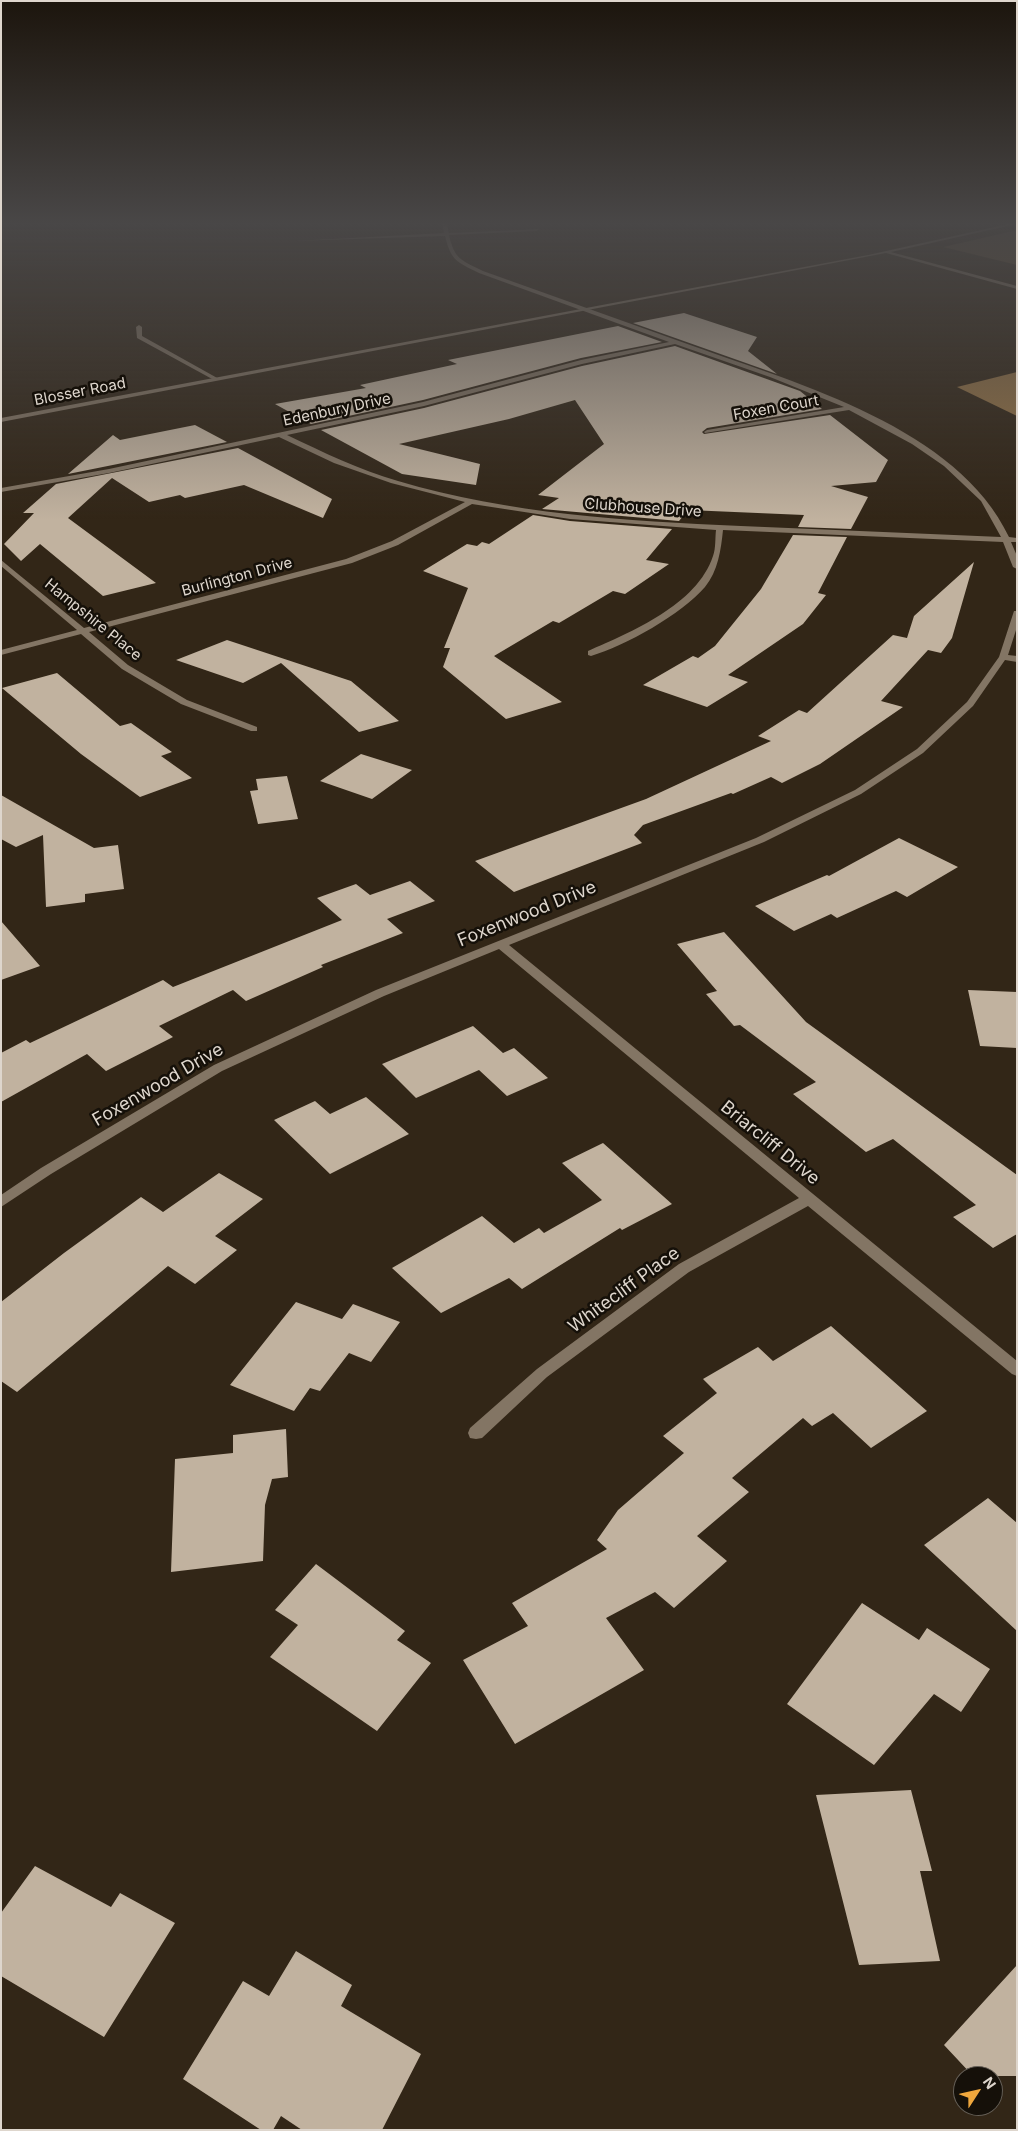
<!DOCTYPE html>
<style>
body{margin:0}
#map{position:relative;width:1018px;height:2131px;overflow:hidden;background:#322617;font-family:Inter,sans-serif}
canvas{display:block}
.frame{position:absolute;inset:0;border:2px solid #ded6cd;pointer-events:none}
.north{position:absolute;left:953px;top:2066px;width:50px;height:50px;box-sizing:border-box;background:#151009;border:1px solid #655f57;border-radius:50%;rotate:55deg;font-size:14px;font-weight:700;line-height:20px;text-align:center;color:#ded6cd}
.north::after{content:'';display:block;margin:auto;width:18px;height:22px;background:#efa73d;clip-path:polygon(50% 0,100% 100%,50% 72%,0 100%)}
</style>
<div id="map">
<canvas width="1018" height="2131"></canvas>
<div class="frame"></div>
<div class="north">N</div>
</div>
<script>
const context = document.querySelector('canvas').getContext('2d');
context.lineJoin = 'round';
function paint(path, color) {
  context.fillStyle = color;
  context.fill(path, 'evenodd');
}
function write(font, color, halo, rows, align = 'center') {
  context.font = font + ' Inter,sans-serif';
  context.lineWidth = 5;
  context.setLineDash([]);
  context.textBaseline = 'middle';
  context.strokeStyle = halo;
  context.fillStyle = color;
  for (const [text, x, y, turn = 0] of rows) {
    context.save();
    context.translate(x, y);
    context.rotate((+turn || 0) * Math.PI / 180);
    context.textAlign = isNaN(turn) ? turn : align;
    if (halo) context.strokeText(text, 0, 0);
    context.fillText(text, 0, 0);
    context.restore();
  }
}
paint(new Path2D(`
 M1017,230V265L943,247Z`), '#5e4a2f');
paint(new Path2D(`
 M1017,372V416L957,387Z`), '#937246');
paint(new Path2D(`
 M684,313L757,337L748,351L777,374L633,323Z
 M618,326L662,342L581,358L423,400L311,424L275,404L366,388L360,385L457,364L448,360Z
 M675,346L800,391L822,409L707,428L702,432L704,434L830,415L888,460L876,482L831,486L868,497L851,529L798,527L804,515L688,510L679,521L542,509L559,498L538,495L604,444L575,400L509,419L399,444L480,464L476,485L402,474L321,430L424,408L582,366Z
 M195,425L227,442L68,474L113,435L120,440Z
 M238,448L332,499L323,518L244,485L185,498L180,495L149,502L112,478L68,518L156,583L103,596L40,544L21,561L4,544L34,513H23L56,484Z
 M533,515L570,521L672,529L646,560L669,564L625,594L613,591L559,623L553,621L494,656L562,702L506,719L443,667L450,648H444L468,588L423,571L467,544L477,546L482,542L489,544Z
 M793,535L847,537L818,593L826,595L803,624L728,675L748,682L707,707L643,685L693,656L698,658L715,646L761,589Z
 M974,562L952,638L941,653L928,650L881,701L903,707L820,764L782,783L771,777L733,794L731,793L643,825L634,835L642,843L514,892L475,861L646,799L771,741L758,736L799,710L807,713L893,635L907,638L914,616Z
 M227,640L351,681L399,721L359,732L281,663L243,683L176,660Z
 M57,673L120,726L131,723L172,752L161,756L192,778L140,797L81,754L2,688Z
 M361,754L412,770L372,799L320,781Z
 M287,776L298,819L258,824L250,791L258,790L256,779Z
 M1,795L94,848L118,845L124,889L85,894V902L46,907L43,835L16,847L1,839Z
 M899,838L958,867L907,897L896,891L837,918L831,914L794,931L755,906L827,875L829,876Z
 M410,881L435,901L387,919L403,933L321,965L323,967L246,1001L233,990L159,1026L173,1037L106,1071L87,1054L1,1102V1053L26,1040L30,1043L163,980L173,987L342,920L317,898L356,884L370,895Z
 M1,921L40,966L1,980Z
 M724,932L806,1022L1017,1175V1234L993,1248L953,1217L976,1205L893,1139L866,1152L793,1094L816,1082L740,1025L734,1026L706,994L717,991L677,944Z
 M968,990L1017,992V1048L980,1046Z
 M473,1026L503,1053L514,1048L548,1078L507,1096L479,1070L416,1098L382,1064Z
 M366,1097L409,1134L330,1174L274,1120L315,1101L330,1114Z
 M603,1143L672,1204L622,1230L620,1228L522,1289L509,1278L441,1313L392,1268L482,1216L514,1243L539,1228L544,1233L602,1200L562,1163Z
 M219,1173L263,1199L215,1236L237,1250L195,1284L168,1266L17,1392L1,1381V1302L64,1253L141,1197L163,1212Z
 M296,1302L342,1319L353,1304L400,1322L371,1362L349,1353L320,1391L310,1388L294,1411L230,1385Z
 M831,1326L927,1411L871,1448L833,1413L812,1426L803,1418L732,1478L749,1492L697,1536L727,1561L674,1608L655,1592L606,1618L644,1670L515,1744L463,1660L528,1626L512,1603L607,1549L597,1540L618,1510L684,1453L663,1436L717,1393L703,1379L758,1347L773,1361Z
 M286,1429L288,1477L272,1479L265,1505L263,1561L171,1572L175,1459L233,1453V1435Z
 M988,1498L1017,1523V1631L924,1545Z
 M316,1564L405,1631L397,1640L431,1663L377,1731L270,1657L298,1625L275,1610Z
 M862,1603L919,1640L927,1628L990,1669L961,1712L934,1694L874,1765L787,1704Z
 M911,1790L932,1871H920L940,1961L859,1965L816,1795Z
 M35,1866L111,1907L120,1893L175,1923L104,2037L1,1976V1913Z
 M296,1951L352,1985L341,2006L421,2054L382,2130H302L281,2116L273,2130H261L183,2079L243,1981L269,1996Z
 M1017,1965V2076H973L944,2045Z`), '#c1b29f');
paint(new Path2D(`
 M442,222H446L449,233L539,229L537,231L449,235C455,260 461,260 483,271C553,296 623,321 693,346C799,384 958,428 1009,537L1017,538V542H1011L1017,556V569L1013,567L1003,542L723,530C721,550 718,571 705,587C682,614 625,646 591,656L588,655V651C631,632 697,605 713,556C716,548 715,538 716,530L570,519L472,504L398,545L352,563L89,632L128,665L187,700L257,727V731H251L181,704L122,669L81,634L1,655V650L77,630L1,566V560L84,628L346,559L392,541L465,502L391,483L334,463L279,437L109,473L1,492V488L109,469L423,402L581,360L669,342L479,273C457,262 451,261 445,236L294,241L444,233ZM675,344L770,377L844,407L707,430L704,432L705,433L849,410L912,444L944,466L981,501L1001,537C915,533 828,530 741,526C625,521 510,514 398,481C359,470 323,452 287,435L424,406L582,364Z
 M139,325L142,327V336L219,379L214,380L137,338L136,327Z
 M1014,611H1017V627L1008,655L1017,656V662L1005,660L973,706L923,753L861,794L764,842L509,945L1017,1361V1376L1012,1374L808,1206L689,1272L547,1377L482,1438L476,1439L470,1438L468,1433L470,1428L537,1369L679,1264L799,1198L499,949L384,996L222,1071L51,1174L1,1207V1195L41,1168L214,1065L376,990L756,838L855,790L917,749L967,702L999,657Z`), '#837564');
paint(new Path2D(`
 M1017,222V224L891,252L1017,286V289L886,253L1,422V418L868,255Z`), '#837564');
const sky = context.createLinearGradient(0, 0, 0, 520);
sky.addColorStop(0, '#1c150d');
sky.addColorStop(0.43, '#494747');
sky.addColorStop(1, '#49474700');
context.fillStyle = sky;
context.fillRect(0, 0, 1018, 520);
write('15px', '#ded6cd', '#151009', [
 ["Blosser Road",80,392,-11],
 ["Foxen Court",776,408,-10],
 ["Edenbury Drive",337,410,-12],
 ["Clubhouse Drive",643,508,4],
 ["Burlington Drive",237,577,-15],
 ["Hampshire Place",93,620,39]
]);
write('18px', '#ded6cd', '#151009', [
 ["Foxenwood Drive",527,914,-22],
 ["Foxenwood Drive",158,1085,-30],
 ["Briarcliff Drive",770,1143,39],
 ["Whitecliff Place",624,1290,-36]
]);
</script>
